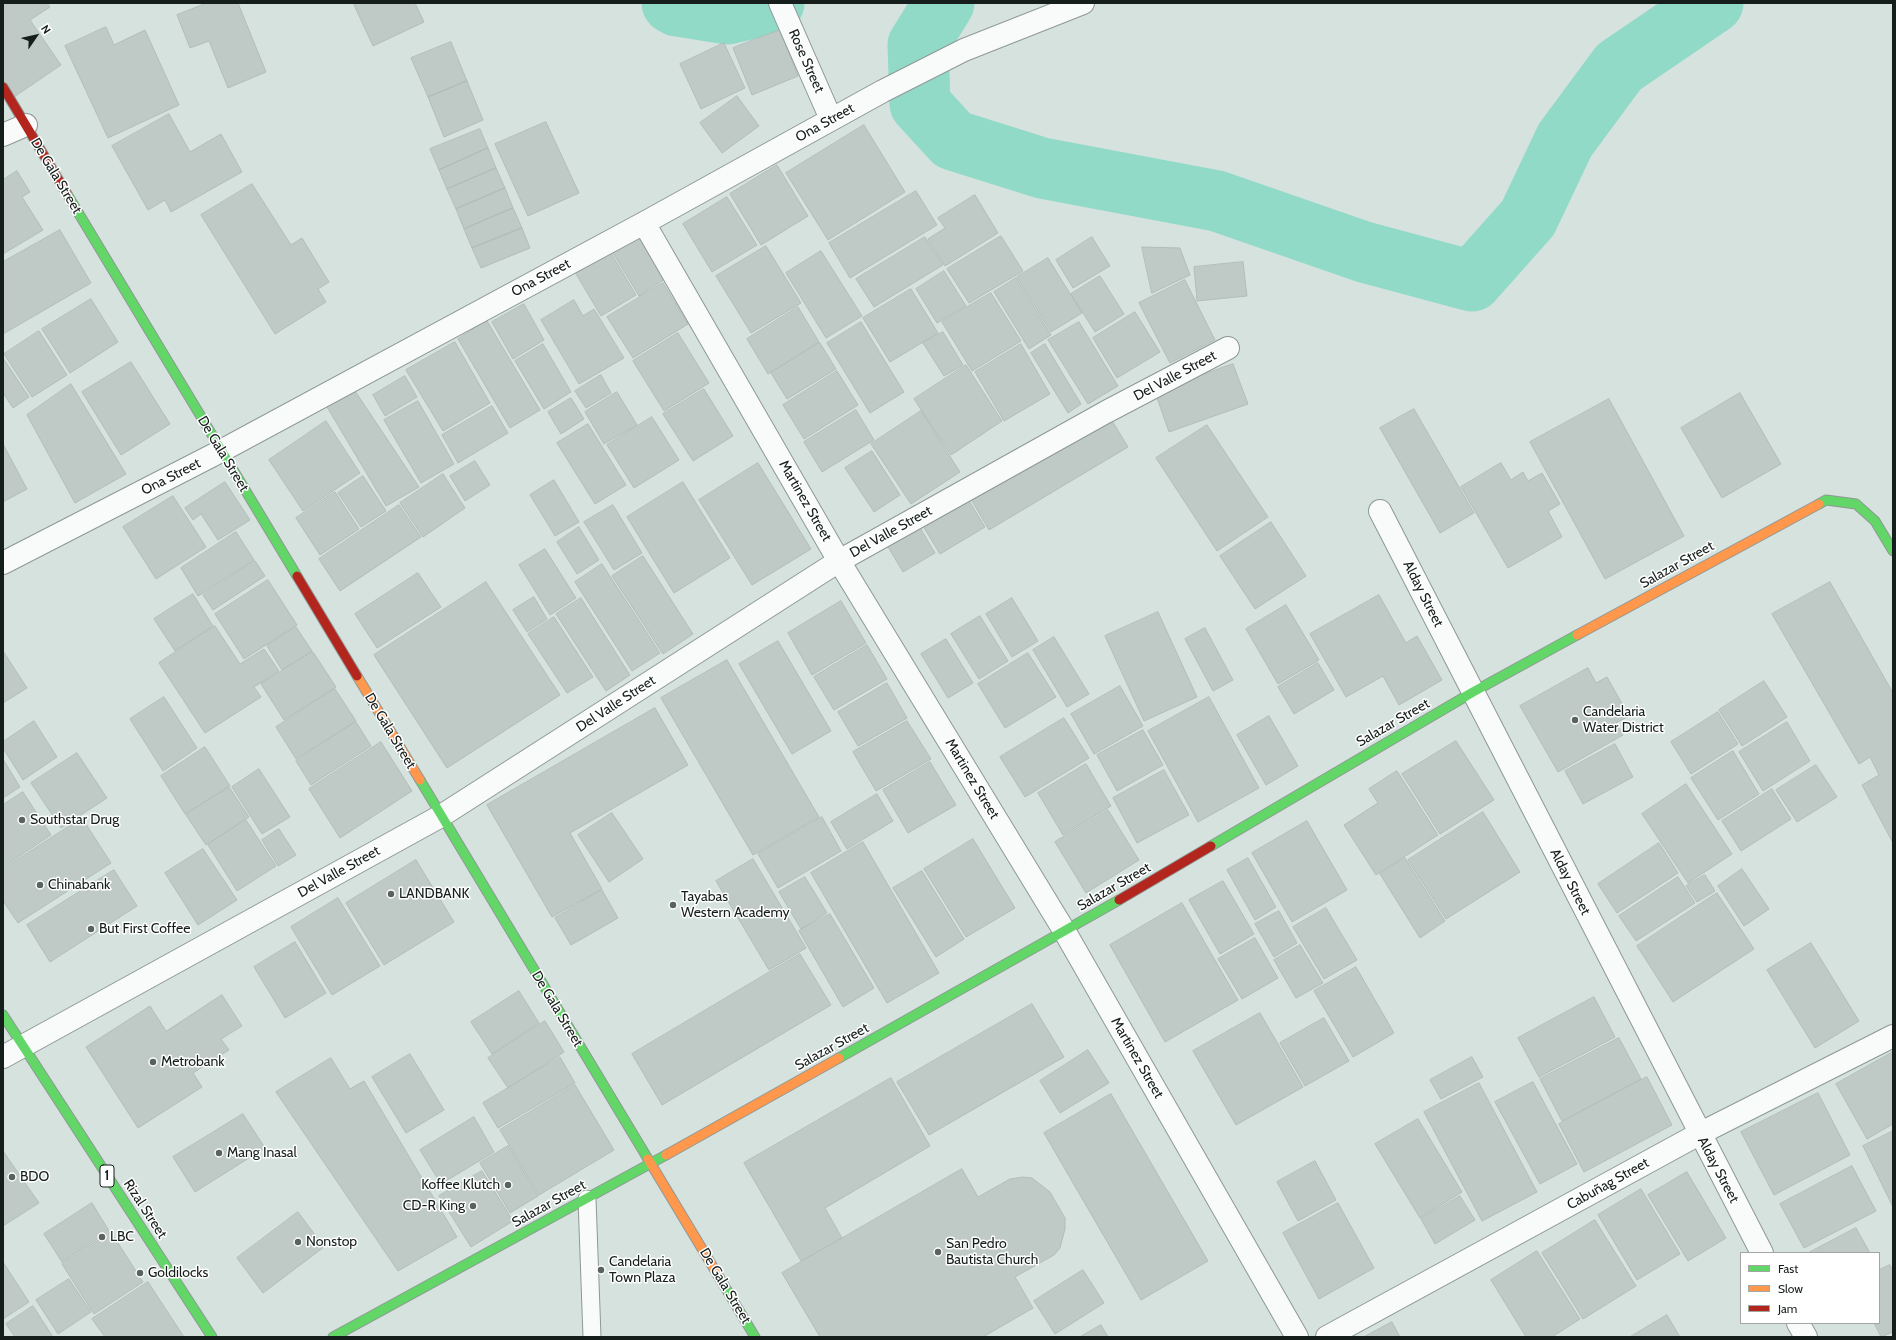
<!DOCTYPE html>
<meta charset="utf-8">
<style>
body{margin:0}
#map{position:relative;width:1896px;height:1340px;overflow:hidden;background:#d5e2de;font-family:Cabin,sans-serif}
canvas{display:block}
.frame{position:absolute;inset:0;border:4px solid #151e1b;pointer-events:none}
.legend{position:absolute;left:1740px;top:1252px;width:140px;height:72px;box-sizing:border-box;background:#fff;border:1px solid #a1a5a4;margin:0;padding:5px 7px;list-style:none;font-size:12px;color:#151e1b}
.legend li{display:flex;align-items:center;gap:8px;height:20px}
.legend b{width:20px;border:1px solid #a1a5a4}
.north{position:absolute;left:16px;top:16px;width:40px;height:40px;-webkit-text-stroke:3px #fff;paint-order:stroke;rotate:56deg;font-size:11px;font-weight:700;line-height:16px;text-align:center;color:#151e1b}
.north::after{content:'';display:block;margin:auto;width:14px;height:18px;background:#151e1b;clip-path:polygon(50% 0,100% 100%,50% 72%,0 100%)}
</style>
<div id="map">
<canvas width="1896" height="1340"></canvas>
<div class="frame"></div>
<ul class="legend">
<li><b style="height:5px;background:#63d668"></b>Fast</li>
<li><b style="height:5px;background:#ff974d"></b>Slow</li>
<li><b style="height:5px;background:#b3261e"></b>Jam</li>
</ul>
<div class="north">N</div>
</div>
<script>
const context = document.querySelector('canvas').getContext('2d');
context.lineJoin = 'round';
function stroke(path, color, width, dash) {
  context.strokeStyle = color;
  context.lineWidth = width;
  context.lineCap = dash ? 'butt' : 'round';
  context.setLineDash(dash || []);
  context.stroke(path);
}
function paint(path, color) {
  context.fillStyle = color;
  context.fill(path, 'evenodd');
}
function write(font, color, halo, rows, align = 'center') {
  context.font = font + ' Cabin,sans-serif';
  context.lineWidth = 3;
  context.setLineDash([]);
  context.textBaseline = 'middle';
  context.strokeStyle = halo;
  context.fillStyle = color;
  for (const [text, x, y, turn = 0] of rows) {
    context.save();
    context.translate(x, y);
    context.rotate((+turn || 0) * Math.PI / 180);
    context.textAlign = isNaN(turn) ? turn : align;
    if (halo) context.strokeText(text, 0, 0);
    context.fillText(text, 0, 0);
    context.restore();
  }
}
stroke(new Path2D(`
 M672,3L677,6L727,14L774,3
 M944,3L918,45L920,104L953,140L1042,168L1217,201L1364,252L1472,281L1528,218L1565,140L1619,67L1713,3`), '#92dac8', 61);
const building = new Path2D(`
 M3,3H47L50,7L30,20L61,65L14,97L3,81Z
 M207,3H238L266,72L228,88L209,41L190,48L177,15Z
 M357,3H415L424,22L373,46L354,5Z
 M106,27L114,45L145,30L179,105L108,138L65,46Z
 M780,30L798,76L752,95L733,48Z
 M451,42L467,81L428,97L411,58Z
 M724,43L745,88L701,109L680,64Z
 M467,81L483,120L444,137L428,97Z
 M737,96L759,126L722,153L700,123Z
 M169,114L190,152L221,134L242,172L171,212L165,200L148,210L112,146Z
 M546,122L579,193L528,216L495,144Z
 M864,125L905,192L828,240L786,173Z
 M480,129L488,148L439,170L430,149Z
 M488,148L496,168L447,189L439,170Z
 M777,165L808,216L761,245L730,194Z
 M496,168L505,188L456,209L447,189Z
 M17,171L30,192L22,197L43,230L3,254V180Z
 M252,184L291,245L302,238L329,282L318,289L326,302L275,334L201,215Z
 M505,188L513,208L464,229L456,209Z
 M916,191L937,225L850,278L829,243Z
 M975,195L998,233L945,266L928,239L945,228L938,218Z
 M727,197L757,245L712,272L683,224Z
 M513,208L522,228L472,248L464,229Z
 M522,228L530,248L481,268L472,248Z
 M60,230L91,283L3,334V262Z
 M1001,236L1023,271L969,303L947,269Z
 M639,237L665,279L639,296L613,253Z
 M925,237L943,265L874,307L856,279Z
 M1092,237L1110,266L1073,288L1056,260Z
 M766,246L801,303L751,333L716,276Z
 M1142,247L1180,248L1190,275L1152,293Z
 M821,251L862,316L826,338L786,273Z
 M611,253L636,295L601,316L576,274Z
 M1048,258L1082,313L1051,332L1017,277Z
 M1243,262L1247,296L1197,301L1194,267Z
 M944,271L966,306L937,323L916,289Z
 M1100,276L1124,314L1095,332L1071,294Z
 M1016,278L1051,335L1029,349L994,292Z
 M1185,280L1215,340L1170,363L1139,303Z
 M663,283L688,324L633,358L607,317Z
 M911,289L938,333L890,362L863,318Z
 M991,293L1021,341L972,371L942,322Z
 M91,299L118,342L70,373L42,329Z
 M574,300L583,316L594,309L624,358L579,384L541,320Z
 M524,304L544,340L513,359L492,322Z
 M798,307L819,342L768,374L747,339Z
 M1135,312L1160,352L1117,378L1093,338Z
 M487,321L540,410L510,428L458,339Z
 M861,322L904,392L870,413L827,343Z
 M1079,322L1118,386L1088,404L1048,340Z
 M39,331L67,375L32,397L4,354Z
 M943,332L963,365L944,376L923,343Z
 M678,333L709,383L664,411L633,361Z
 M455,342L490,403L443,431L406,370Z
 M820,343L836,369L787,399L771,373Z
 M543,344L571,392L544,409L515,361Z
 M1021,344L1050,394L1004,421L975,372Z
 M1045,344L1081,404L1068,413L1031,353Z
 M3,358L29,397L13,408L3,393Z
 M131,362L170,424L121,455L82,392Z
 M1233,364L1248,404L1169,432L1155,392Z
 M966,365L1002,421L951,455L914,399Z
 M837,371L858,405L804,439L783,405Z
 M601,375L611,393L586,408L575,391Z
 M405,376L417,397L385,416L373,395Z
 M71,384L126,474L75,503L27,415Z
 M704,389L733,436L693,461L663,414Z
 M355,391L419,487L386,506L327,407Z
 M617,392L637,425L604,444L585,412Z
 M1740,393L1781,464L1722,498L1681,428Z
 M571,398L584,419L561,434L548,412Z
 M1609,399L1684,536L1605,579L1530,442Z
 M418,401L454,464L421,483L384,420Z
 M492,406L508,433L458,463L442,435Z
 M1414,409L1474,513L1440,533L1380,428Z
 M856,410L874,440L822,472L804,442Z
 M921,411L960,472L911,504L871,444Z
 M652,417L679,460L634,488L607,445Z
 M1111,419L1128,447L989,530L972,501Z
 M326,421L360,473L303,511L269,460Z
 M588,424L626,485L595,504L557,443Z
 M1207,425L1268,517L1217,551L1156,458Z
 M3,444L27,489L3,502Z
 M872,451L900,495L874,512L845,468Z
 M475,461L490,485L465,501L450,476Z
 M758,463L811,549L752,585L699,500Z
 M1501,463L1511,480L1523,472L1528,481L1542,473L1560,504L1548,511L1562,537L1508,568L1461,487Z
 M443,474L465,508L423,537L400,503Z
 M363,476L386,511L361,527L338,493Z
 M554,480L579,522L555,536L530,495Z
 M225,482L250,520L218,540L201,514L193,520L185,508Z
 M683,482L730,558L674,593L627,517Z
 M335,492L359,529L320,555L296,518Z
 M173,496L206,547L156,579L123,527Z
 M968,499L985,527L940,554L923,526Z
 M399,505L421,537L340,591L319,559Z
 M613,505L642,553L614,570L584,522Z
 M916,521L935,553L903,572L884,540Z
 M1271,522L1306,576L1255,609L1220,556Z
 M579,527L599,560L577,574L557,542Z
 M236,532L254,560L198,596L181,568Z
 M545,549L576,598L550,615L519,565Z
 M643,556L693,634L663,654L612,576Z
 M255,561L265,576L213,610L203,595Z
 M602,564L660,653L632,671L575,582Z
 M418,573L441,607L377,648L355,614Z
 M268,580L297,625L244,659L215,614Z
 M486,582L560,695L447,768L374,655Z
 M1830,582L1893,693V843L1862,785L1879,775L1870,757L1859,764L1772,614Z
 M193,594L213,626L175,651L154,619Z
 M1379,595L1406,643L1417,636L1442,680L1399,705L1383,676L1346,697L1310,634Z
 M534,597L547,619L527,632L513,610Z
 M581,598L630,675L606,691L556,614Z
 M1012,598L1038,641L1012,657L986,614Z
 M841,601L866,643L812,675L788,633Z
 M1286,605L1319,660L1278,684L1246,629Z
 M1158,612L1197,697L1144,721L1105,636Z
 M980,616L1008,661L979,679L951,634Z
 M554,617L593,677L567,693L528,634Z
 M215,626L240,664L264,649L279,671L254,687L261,697L205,733L159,663Z
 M296,627L312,651L282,670L267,646Z
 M1205,628L1233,680L1213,691L1185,639Z
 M1054,637L1089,694L1067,707L1033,650Z
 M946,639L973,683L948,698L921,654Z
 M778,641L831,731L792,754L739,664Z
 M867,645L887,679L834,710L814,677Z
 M3,651L27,688L3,703Z
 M313,652L336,687L284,720L261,684Z
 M1028,653L1056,697L1005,728L978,684Z
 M727,660L819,817L753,855L661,698Z
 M1318,663L1334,690L1294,714L1278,687Z
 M1588,668L1596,683L1607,677L1629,716L1616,723L1623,735L1558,772L1520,706Z
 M1764,681L1787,717L1742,746L1719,710Z
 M887,683L907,718L858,746L838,712Z
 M1120,686L1143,726L1094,754L1071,714Z
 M335,689L356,721L296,759L276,727Z
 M164,697L197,748L163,771L130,719Z
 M1209,697L1259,788L1198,822L1148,731Z
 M655,708L688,765L570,833L602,889L552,917L487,805Z
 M1718,712L1738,744L1691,774L1671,742Z
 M1269,716L1298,766L1266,785L1237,735Z
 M1064,718L1089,758L1025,797L1000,757Z
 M34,721L57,757L23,780L3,748V742Z
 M907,721L931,759L876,791L853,752Z
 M356,722L371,746L311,785L296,761Z
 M1787,722L1810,761L1763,791L1739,752Z
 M1143,730L1163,765L1117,791L1097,755Z
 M1456,741L1494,800L1440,834L1402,774Z
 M381,742L412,791L340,838L309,789Z
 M1615,744L1633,777L1583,804L1565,771Z
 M205,747L230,786L185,814L161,776Z
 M1733,751L1759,794L1718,820L1691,778Z
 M77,753L107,798L61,828L31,783Z
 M3,759L20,787L3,798Z
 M930,762L956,805L908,833L883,790Z
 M1086,764L1111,806L1063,835L1038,793Z
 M1816,765L1837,797L1797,822L1776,790Z
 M259,769L290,817L262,834L232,787Z
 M1164,770L1189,815L1137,843L1113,798Z
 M1397,771L1438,835L1376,875L1344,825L1378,803L1369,789Z
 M1686,784L1732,854L1688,883L1642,814Z
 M229,787L249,817L206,845L186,815Z
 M1772,789L1791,819L1741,851L1722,821Z
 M23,792L51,835L3,867V805Z
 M877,794L893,821L847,849L831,822Z
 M1108,810L1139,860L1086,893L1055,842Z
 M1483,812L1520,872L1446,919L1408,860Z
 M612,813L643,859L609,882L578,835Z
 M822,817L841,851L778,888L758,854Z
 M82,818L111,863L18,923L3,901V869Z
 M246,820L276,866L237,891L208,845Z
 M1307,821L1347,890L1292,922L1252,853Z
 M279,829L296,855L278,866L262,840Z
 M973,839L1015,908L966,937L924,869Z
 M863,842L939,973L887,1003L811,873Z
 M1659,843L1678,873L1617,913L1598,884Z
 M203,849L237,900L198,925L165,873Z
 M1248,858L1276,907L1255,920L1227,870Z
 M1405,858L1445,921L1420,938L1380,874Z
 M753,859L806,948L769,970L716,881Z
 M416,860L454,922L384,965L346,903Z
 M1742,869L1769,909L1744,926L1718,886Z
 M114,870L137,906L50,962L27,925Z
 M922,871L964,939L936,957L893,888Z
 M1705,875L1715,891L1697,902L1686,886Z
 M805,877L827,913L801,929L779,892Z
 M1678,877L1695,903L1636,941L1619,916Z
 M1223,881L1254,934L1220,954L1189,900Z
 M602,890L618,918L571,945L555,918Z
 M1717,893L1754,949L1673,1002L1637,946Z
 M338,898L380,966L332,995L291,927Z
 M1182,903L1238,1000L1165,1042L1110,945Z
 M1326,908L1357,960L1324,979L1293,927Z
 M1279,911L1297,943L1274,957L1255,924Z
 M830,914L874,988L843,1007L799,931Z
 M1255,938L1278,978L1242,999L1218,959Z
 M295,942L326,993L285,1018L254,967Z
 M1811,943L1859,1021L1815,1048L1767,970Z
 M1300,945L1323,983L1296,998L1274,960Z
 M800,954L831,1005L662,1105L632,1054Z
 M1356,967L1394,1033L1353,1057L1314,991Z
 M519,991L539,1023L492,1054L471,1022Z
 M222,995L242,1026L221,1039L229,1050L193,1073L202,1087L138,1128L86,1047L150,1006L166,1031Z
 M1594,997L1615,1037L1539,1077L1518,1038Z
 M1032,1004L1064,1057L929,1135L897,1082Z
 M1260,1013L1303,1087L1236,1125L1193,1051Z
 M1324,1018L1349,1061L1305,1086L1280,1043Z
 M545,1021L564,1052L508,1088L488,1058Z
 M1619,1038L1641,1079L1562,1121L1540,1079Z
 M1088,1050L1109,1083L1060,1113L1040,1081Z
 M1893,1052V1124L1867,1139L1836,1084Z
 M410,1054L444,1110L406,1133L372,1077Z
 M560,1057L575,1083L498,1128L483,1103Z
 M1472,1057L1483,1077L1441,1099L1430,1080Z
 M331,1058L350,1089L364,1081L457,1237L398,1271L276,1092Z
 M1647,1077L1672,1125L1584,1172L1559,1124Z
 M891,1078L930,1146L825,1208L842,1238L801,1261L744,1163Z
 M1533,1082L1577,1164L1540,1184L1495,1102Z
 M1479,1083L1537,1192L1482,1221L1424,1112Z
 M575,1085L614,1150L539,1195L500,1130Z
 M1818,1093L1850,1155L1774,1195L1741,1132Z
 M1111,1094L1208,1261L1141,1300L1044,1133Z
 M243,1114L265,1148L195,1192L173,1157Z
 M474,1117L494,1152L441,1184L420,1150Z
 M1418,1119L1462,1192L1420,1218L1375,1144Z
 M1893,1131V1207L1863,1146Z
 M508,1146L538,1196L510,1213L480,1163Z
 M3,1151L39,1203L3,1226Z
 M1315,1161L1336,1200L1298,1221L1277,1182Z
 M1852,1166L1876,1211L1804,1248L1780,1204Z
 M962,1169L978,1197L1010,1179L1023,1177L1032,1178L1050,1192L1065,1218V1229L1060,1248L1054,1255L1015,1277L1033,1308L983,1337H820L782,1273Z
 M482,1171L513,1221L471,1247L439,1196Z
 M1687,1172L1726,1238L1688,1261L1648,1195Z
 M1641,1189L1680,1254L1637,1280L1598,1215Z
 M1460,1196L1475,1220L1435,1244L1421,1219Z
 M92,1203L109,1231L62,1262L44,1234Z
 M1338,1203L1374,1268L1319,1299L1283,1233Z
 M298,1212L324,1247L263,1293L237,1258Z
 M1595,1220L1636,1286L1583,1319L1542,1253Z
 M1856,1228L1870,1253H1808Z
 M111,1232L143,1282L94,1314L62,1264Z
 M1537,1251L1580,1319L1552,1337H1526L1491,1280Z
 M3,1262L29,1302L3,1319Z
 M1890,1265L1893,1271V1332L1881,1337L1874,1323H1879V1270Z
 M1083,1270L1104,1303L1055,1334L1034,1301Z
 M69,1279L91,1312L58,1334L36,1300Z
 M148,1282L184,1337H105L92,1319Z
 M33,1306L53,1337H15L6,1324Z
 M1667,1315L1680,1337H1630Z
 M1392,1322L1400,1337H1364Z
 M1101,1325L1108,1337H1080Z`);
paint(building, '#bfc9c6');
stroke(building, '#b2bdb9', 1);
const lane = new Path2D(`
 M587,1199L592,1337`);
const street = new Path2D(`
 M780,3L831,119
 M3,135L26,125
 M644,223L839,561L1065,932L1297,1337
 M1380,511L1762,1253
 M3,563L221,451L644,223L883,91L964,50L1083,3
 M3,1057L441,816L839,561L1106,412L1228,348
 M1798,1323L1806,1337
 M1327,1337L1699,1134L1893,1036`);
const fast = new Path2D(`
 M67,194L297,576
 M1819,504L1826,500L1856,504L1875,521L1893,551
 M420,780L648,1159
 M1211,846L1473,692L1577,635
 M3,1015L212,1337
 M839,1058L1119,900
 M719,1277L755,1337
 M333,1337L666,1155`);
const slow = new Path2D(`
 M1577,635L1819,504
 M357,676L420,780
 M666,1155L839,1058
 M648,1159L719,1277`);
const jam = new Path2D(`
 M3,87L67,194
 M297,576L357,676
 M1119,900L1211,846`);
stroke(lane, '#8e9895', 19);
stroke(street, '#8e9895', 24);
stroke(fast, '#8e9895', 11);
stroke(slow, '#8e9895', 11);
stroke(jam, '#8e9895', 11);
stroke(lane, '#f9fbfa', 17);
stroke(street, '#f9fbfa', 22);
stroke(fast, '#63d668', 9);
stroke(slow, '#ff974d', 9);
stroke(jam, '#b3261e', 9);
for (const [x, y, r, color] of [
 [1575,720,4,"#58635f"],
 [22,820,4,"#58635f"],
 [40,885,4,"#58635f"],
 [391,894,4,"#58635f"],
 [673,905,4,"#58635f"],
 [91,929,4,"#58635f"],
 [153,1062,4,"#58635f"],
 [219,1153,4,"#58635f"],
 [12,1177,4,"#58635f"],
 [508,1185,4,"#58635f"],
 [473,1206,4,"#58635f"],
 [102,1237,4,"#58635f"],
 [298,1242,4,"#58635f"],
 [938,1252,4,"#58635f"],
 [601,1270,4,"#58635f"],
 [140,1273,4,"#58635f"]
]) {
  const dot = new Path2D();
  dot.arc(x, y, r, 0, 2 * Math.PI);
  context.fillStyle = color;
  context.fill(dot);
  stroke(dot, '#fff', 1.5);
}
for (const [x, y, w] of [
 [107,1176,14]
]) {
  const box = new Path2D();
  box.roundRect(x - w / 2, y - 11, w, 22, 3);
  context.fillStyle = '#fff';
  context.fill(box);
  stroke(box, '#151e1b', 1);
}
write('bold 13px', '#151e1b', null, [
 ["1",107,1176]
]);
write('14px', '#151e1b', '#fff', [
 ["Rose Street",806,61,66],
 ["Ona Street",825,123,-29],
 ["De Gala Street",56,176,59],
 ["Ona Street",541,278,-28],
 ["Del Valle Street",1175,376,-28],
 ["De Gala Street",223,454,59],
 ["Ona Street",171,477,-27],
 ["Martinez Street",805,501,60],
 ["Del Valle Street",891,532,-29],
 ["Salazar Street",1677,565,-29],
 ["Alday Street",1423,594,63],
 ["Del Valle Street",616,704,-33],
 ["Salazar Street",1393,723,-30],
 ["De Gala Street",390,731,59],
 ["Martinez Street",972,779,59],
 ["Del Valle Street",339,872,-29],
 ["Alday Street",1570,882,63],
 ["Salazar Street",1114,887,-30],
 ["De Gala Street",557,1009,59],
 ["Salazar Street",832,1047,-29],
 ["Martinez Street",1137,1058,60],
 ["Alday Street",1718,1170,62],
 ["Cabuñag Street",1608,1184,-29],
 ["Salazar Street",549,1204,-29],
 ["Rizal Street",145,1209,57],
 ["De Gala Street",725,1286,59]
]);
write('14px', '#151e1b', '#fff', [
 ["Candelaria",1583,712],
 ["Water District",1583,728],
 ["Southstar Drug",30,820],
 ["Chinabank",48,885],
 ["LANDBANK",399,894],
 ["Tayabas",681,897],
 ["Western Academy",681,913],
 ["But First Coffee",99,929],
 ["Metrobank",161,1062],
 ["Mang Inasal",227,1153],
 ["BDO",20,1177],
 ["Koffee Klutch",500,1185,"right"],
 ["CD-R King",465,1206,"right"],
 ["LBC",110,1237],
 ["Nonstop",306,1242],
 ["San Pedro",946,1244],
 ["Bautista Church",946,1260],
 ["Candelaria",609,1262],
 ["Town Plaza",609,1278],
 ["Goldilocks",148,1273]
], 'left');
</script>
